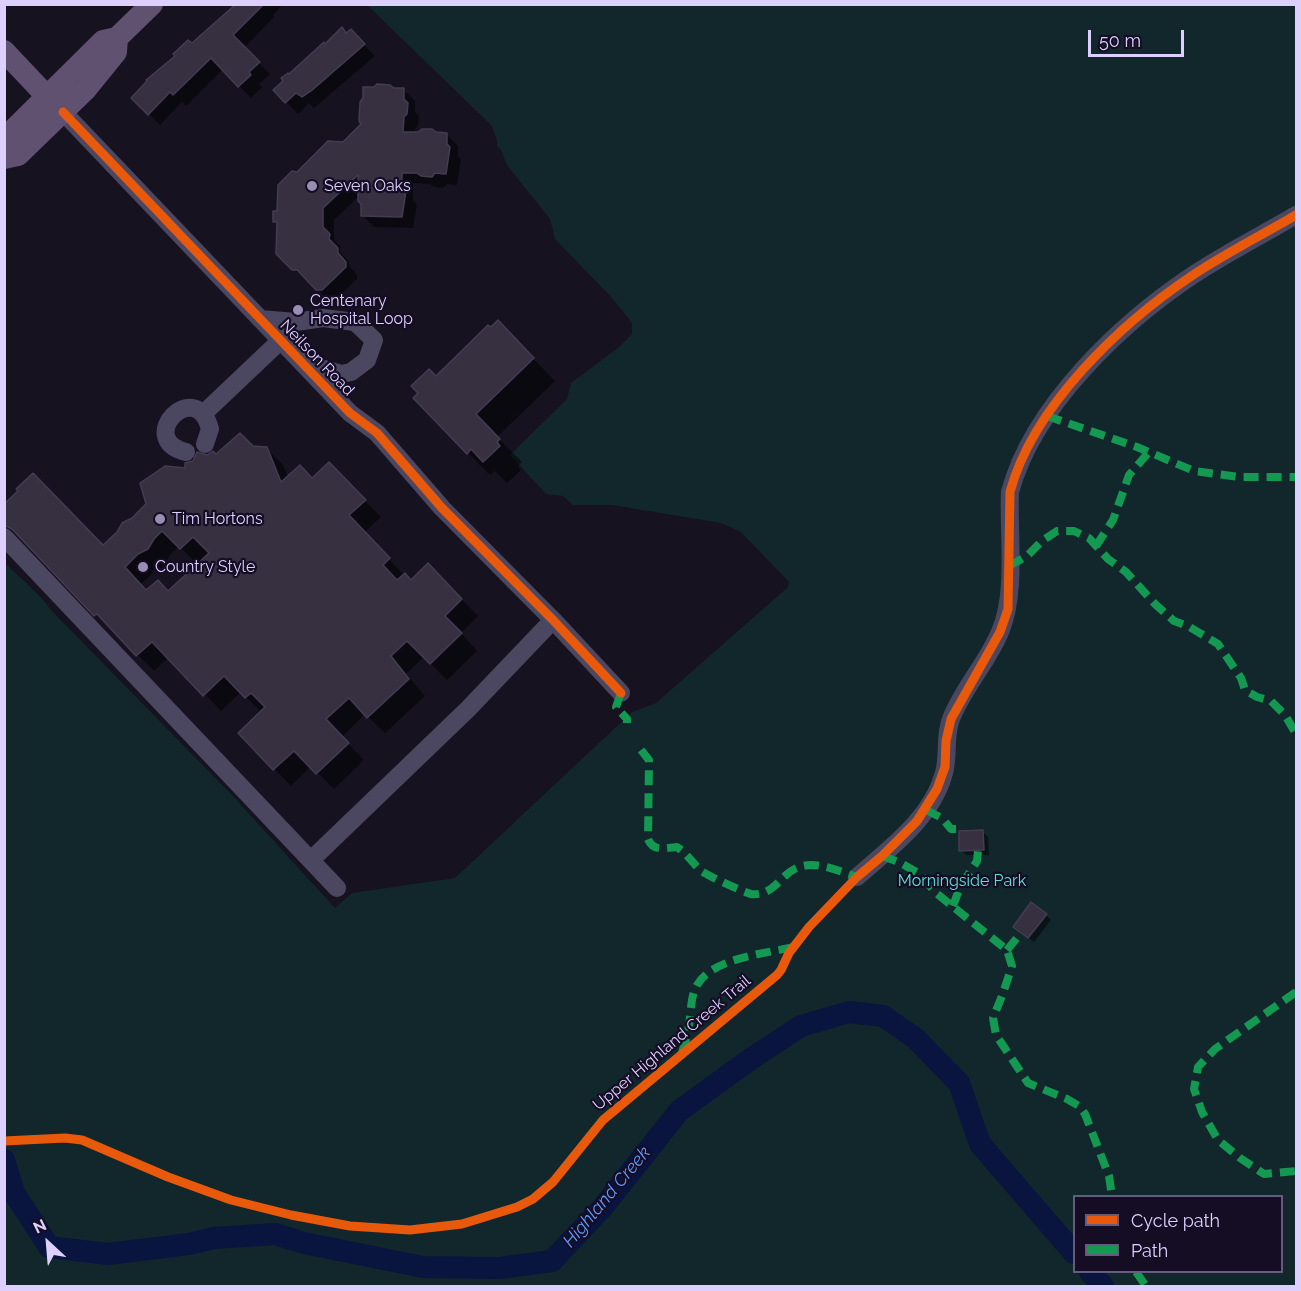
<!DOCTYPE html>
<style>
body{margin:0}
#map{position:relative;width:1301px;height:1291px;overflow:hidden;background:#16121f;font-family:Raleway,sans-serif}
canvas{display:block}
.frame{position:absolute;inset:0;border:6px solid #ddd0ff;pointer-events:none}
.legend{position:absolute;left:1073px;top:1195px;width:210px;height:78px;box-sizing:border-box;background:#150d24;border:2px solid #655b7c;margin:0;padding:8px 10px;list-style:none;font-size:18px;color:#ddd0ff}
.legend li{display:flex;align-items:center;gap:12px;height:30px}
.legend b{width:30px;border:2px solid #655b7c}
.north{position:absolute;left:18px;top:1213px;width:60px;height:60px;-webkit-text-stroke:4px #150d24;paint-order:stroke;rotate:334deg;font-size:16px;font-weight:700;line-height:24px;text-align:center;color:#ddd0ff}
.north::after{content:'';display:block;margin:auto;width:21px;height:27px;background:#ddd0ff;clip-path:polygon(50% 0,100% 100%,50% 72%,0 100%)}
.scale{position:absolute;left:1088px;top:30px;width:96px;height:27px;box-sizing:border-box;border:3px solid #ddd0ff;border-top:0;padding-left:8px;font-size:18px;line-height:21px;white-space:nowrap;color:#ddd0ff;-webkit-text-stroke:4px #150d24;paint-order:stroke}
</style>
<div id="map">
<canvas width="1301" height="1291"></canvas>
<div class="frame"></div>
<ul class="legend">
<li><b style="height:8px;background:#e8590c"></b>Cycle path</li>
<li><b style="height:8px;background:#139951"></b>Path</li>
</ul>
<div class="north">N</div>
<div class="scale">50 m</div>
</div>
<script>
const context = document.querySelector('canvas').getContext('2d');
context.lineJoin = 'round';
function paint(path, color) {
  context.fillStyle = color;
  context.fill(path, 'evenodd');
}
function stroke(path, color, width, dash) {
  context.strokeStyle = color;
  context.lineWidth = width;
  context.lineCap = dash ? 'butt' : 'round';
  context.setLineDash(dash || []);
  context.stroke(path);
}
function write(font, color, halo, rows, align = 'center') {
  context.font = font + ' Raleway,sans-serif';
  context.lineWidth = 4.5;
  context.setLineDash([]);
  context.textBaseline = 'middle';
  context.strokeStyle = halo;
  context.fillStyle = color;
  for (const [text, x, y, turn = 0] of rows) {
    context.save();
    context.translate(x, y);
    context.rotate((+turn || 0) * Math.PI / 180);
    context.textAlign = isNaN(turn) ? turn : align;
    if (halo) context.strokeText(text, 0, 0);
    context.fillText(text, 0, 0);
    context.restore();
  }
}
paint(new Path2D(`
 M367,5H1296V1286H5L4,562C20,578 39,593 52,611L232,795L335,908L352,893L455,878L632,712L656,703L788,587L789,582L741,532L721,523L612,505H573L563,496L546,494L510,455L567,399L571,383L619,347L632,334V323L612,298L555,239L550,219L507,165L501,150L497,146V140L492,126ZM1074,1196H1282V1272H1074Z`), '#11272c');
paint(new Path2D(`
 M236,4H283L273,15L274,17L244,48L270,74L259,84L262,87L251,98L223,69L186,106L182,102L160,125L133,98Z
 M350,31L375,56L314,108L309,103L298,114L275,90L325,46Z
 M393,90H404L415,101V112L419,116L418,126L415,129V134H446L458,146V156L461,160L457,185L447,184L443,188L434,187L430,184L413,183V201L417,204L413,228L374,227L362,215V204L359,196L334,220V240L341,247L340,252L349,262V266L357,275V279L334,301H329L310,281H306L278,253V225L274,222L297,173L343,143Z
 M520,345L555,381L497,437L522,462L518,466L521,470L507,483L495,471L490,475L468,453L436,378Z
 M253,448H266L283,465L288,477L345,480L381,517L364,533L405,576L411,581H444L478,616L461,633L477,651L447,680L424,657L406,674L425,696L385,733L365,714L342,737L364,760L334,789L311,766L291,786L240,733L261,712L241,692L221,711L169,657L154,671L4,522L103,547L186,469L207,457ZM179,546L198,565L169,593L147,592L140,585L155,571L163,567L170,555Z
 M983,832L988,837L989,855H966L961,850Z
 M1046,915L1051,920L1034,942L1020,932Z`), '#0007');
stroke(new Path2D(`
 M4,1160L14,1193L49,1247L108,1254L189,1244L214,1238L275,1234L304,1243L423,1267L499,1268L552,1261L603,1207L679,1111L752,1058L801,1026L849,1012L883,1016L915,1038L959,1083L980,1144L1074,1253
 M1090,1272L1103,1286`), '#09143f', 22);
const building = new Path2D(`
 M236,4H264L233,35L260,62L249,72L251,75L238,87L211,58L173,95L170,92L148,115L131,98L147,81L146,80L175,56L173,54L188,40L192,43Z
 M342,27L346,33L351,29L365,44L311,91L302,97L296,93L285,103L273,90L283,81L281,78L288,73L289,74L324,42L325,44Z
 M377,84L390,85L394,88H404V99L408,103L407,114L404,117L403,132H418L422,129H432L436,132L447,133V144L450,147L446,174L435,173L432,177L421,176L417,173H402V188L406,191L402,217L361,216V204L358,201V175L323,208V227L330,234L329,239L338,248V253L346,262V267L322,290H316L297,270H292L276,254L277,222H273V211H277L278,185L292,171L297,172L328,141L343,142L361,124L359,121L360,102L363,98V87H374Z
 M498,320L534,358L476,414L500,439L497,442L500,446L483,462L471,449L467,454L413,398L418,393L411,386L429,369L436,376L488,325L491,327Z
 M240,433L253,446L267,447L281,482L300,465L312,478L329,462L366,500L349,515L390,558L383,565L397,580L405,573L411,580L428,563L462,599L445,616L462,633L430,664L407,641L391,656L409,679L367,718L349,698L326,719L349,743L316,774L294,751L273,770L238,733L265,707L251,693L245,698L224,676L203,696L152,642L136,656L97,614L94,616L12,529L4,525V504L18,491L16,489L33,473L103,545L117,532L122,523L132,518L146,504L140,483L165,466L185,468V463L193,461L197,452L207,455L213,451L216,454ZM162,531L180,549L193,537L209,553L168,591L158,580L146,590L125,567L138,554L148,549L154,539Z
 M983,830L984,850L959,851V831Z
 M1031,902L1047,914L1028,938L1013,927Z`);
paint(building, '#363041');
stroke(building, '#443c53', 1.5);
stroke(new Path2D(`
 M63,112L350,413L377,433L442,508L553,620L621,693
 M260,319L296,322L323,318L355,322L374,340L367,360L351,372L341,374L303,363
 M203,414L280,341
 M186,452C134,439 196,375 210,429L205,444
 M4,537L337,888
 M311,860L468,709L553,620
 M857,877C890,848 932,818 944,773C949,756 944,737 951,719C963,688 987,663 1000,632C1017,593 1008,534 1010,492C1033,406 1121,323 1193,275C1226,253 1262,235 1296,215`), '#4c4760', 18);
stroke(new Path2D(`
 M4,51L57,107
 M4,139L103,41L117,38L152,4
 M4,158L18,155L86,89L116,52L117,38`), '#615171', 22);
stroke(new Path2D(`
 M1047,416L1137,447L1194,471L1239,477H1296
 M1096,546L1113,520L1129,475L1149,452
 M1009,566L1027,556L1042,541L1057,531H1074L1089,538L1108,559L1126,572L1155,604L1174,621L1188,626L1218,644L1241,678L1245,690L1257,697L1271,701L1285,715L1296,734
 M621,693L616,707L627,719V723
 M641,750L649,760L648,839C653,852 665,848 677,847C687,854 692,862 700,870C706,875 743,892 751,894C776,897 781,870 803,866C820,862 841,872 857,877
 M926,810L942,818L951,829H956
 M882,856L899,862L920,874L936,893L1007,950L1012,966L1002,996L993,1018L996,1035L1028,1083L1067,1099L1079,1106L1085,1114L1109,1176L1112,1196
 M953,906L960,887L977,861L978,851
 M1007,950L1021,933
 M1296,992L1215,1049L1198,1067L1194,1089L1202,1112L1218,1140L1240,1158L1264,1174L1296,1171
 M682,1053C684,1046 687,1038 688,1031C691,1018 690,1001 695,989C708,958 764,954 794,947
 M1136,1272L1146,1286`), '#139951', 8, [15, 8]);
stroke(new Path2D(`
 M63,112L350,413L377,433L442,508L553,620L621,693
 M4,1141L65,1138L82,1140L168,1177L231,1200L291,1215L350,1226L410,1230L462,1224L517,1207L533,1199L553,1182L603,1120L777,975L781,970L789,953L809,927L857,877L882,856L917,821L937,789L945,767L946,741L951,719L1000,632L1008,609L1010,492C1033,406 1121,323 1193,275C1226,253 1262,235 1296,215`), '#e8590c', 9);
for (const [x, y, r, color] of [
 [312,186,6,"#978eb1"],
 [298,310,6,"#978eb1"],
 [160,519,6,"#978eb1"],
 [143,567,6,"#978eb1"]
]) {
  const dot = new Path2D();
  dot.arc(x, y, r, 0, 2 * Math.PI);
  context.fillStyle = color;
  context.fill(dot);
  stroke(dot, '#150d24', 2);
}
write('16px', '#ddd0ff', '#150d24', [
 ["Seven Oaks",324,186],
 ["Centenary",310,301],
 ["Hospital Loop",310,319],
 ["Tim Hortons",172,519],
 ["Country Style",155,567]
], 'left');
write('16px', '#ddd0ff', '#150d24', [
 ["Neilson Road",317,358,46],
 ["Upper Highland Creek Trail",672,1043,-40]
]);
write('16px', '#58e3d6', '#150d24', [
 ["Morningside Park",962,881]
]);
write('italic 18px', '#5e9bff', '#150d24', [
 ["Highland Creek",607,1197,-50]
]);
</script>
